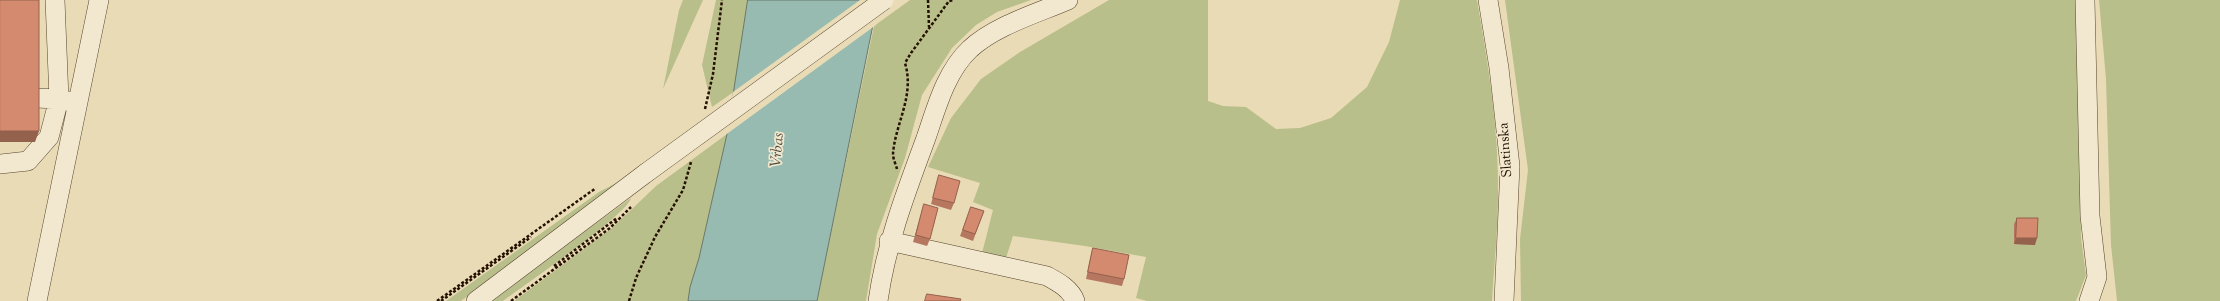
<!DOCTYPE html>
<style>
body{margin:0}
canvas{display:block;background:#e9dbb5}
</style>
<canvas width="2220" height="301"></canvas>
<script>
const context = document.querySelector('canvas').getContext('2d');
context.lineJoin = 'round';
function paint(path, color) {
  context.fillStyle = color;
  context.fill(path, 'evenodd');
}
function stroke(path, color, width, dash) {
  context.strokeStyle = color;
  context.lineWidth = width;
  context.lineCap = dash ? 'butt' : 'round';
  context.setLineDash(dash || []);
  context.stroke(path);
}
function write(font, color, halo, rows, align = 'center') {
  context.font = font + ' "Sorts Mill Goudy",serif';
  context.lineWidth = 3.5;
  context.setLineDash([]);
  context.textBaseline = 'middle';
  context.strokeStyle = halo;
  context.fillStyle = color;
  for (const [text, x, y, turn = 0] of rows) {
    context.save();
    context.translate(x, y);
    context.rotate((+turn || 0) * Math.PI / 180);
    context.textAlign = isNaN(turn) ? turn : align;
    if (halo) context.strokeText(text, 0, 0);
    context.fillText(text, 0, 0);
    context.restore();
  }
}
paint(new Path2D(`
 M683,0H703L663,89L679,10Z
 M716,0H748L735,91L712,107L702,65Z
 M910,0H1031L997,12L976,25L952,48L922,95L905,158L877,234L866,301H817L874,26Z
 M1109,0H1208V101L1223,106L1246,107L1276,129L1300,128L1331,118L1367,87L1389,42L1400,0H1477C1488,64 1499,129 1498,194C1498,230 1494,266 1492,301H1147L1136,298L1146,257L1085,246L1013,236L1005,261L981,257L993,210L973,202L980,183L928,167L951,118L981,79L1020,52Z
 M1505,0H2077L2081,238L2086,275L2076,301H1521L1520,239L1528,170Z
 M2099,0H2220V301H2117L2111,245L2106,79Z
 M727,134L699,258L690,287L688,301H514L611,229L656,186Z
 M618,182L461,301H446L599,192Z
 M631,198C627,215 523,286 503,301H488Z`), '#b9bf8b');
const water = new Path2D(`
 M748,0H878L817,301H688L690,287L699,258L727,134Z`);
paint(water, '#97bbb0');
stroke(water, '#69776a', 1);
paint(new Path2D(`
 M860,0H880L876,25L724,136L733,92Z`), '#e9dbb5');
const minor = new Path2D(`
 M55,0L59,99L72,102
 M1488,0L1499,68L1510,166L1504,301
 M2085,0L2090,216L2097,277L2089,301
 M0,164L28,161L49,137L59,99L35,98
 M889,241L1047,276C1058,282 1071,289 1075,301
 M37,301L99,0
 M476,301L646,173
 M878,301C886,244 906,192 926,138C936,109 946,71 970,49C994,26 1038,13 1068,0`);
stroke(minor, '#56442d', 20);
stroke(new Path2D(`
 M928,0L929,27
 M705,109L713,74L722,0
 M897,169C896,165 893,159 893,154C895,124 915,96 905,63L911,53L949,1L954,0
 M554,266L617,218
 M437,301L596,188
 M441,301L531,237
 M511,301L610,228L631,207
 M629,301L636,278L655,237L683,190L691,162`), '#251100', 2.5, [3, 2]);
stroke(minor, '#f1e8cf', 19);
const minorBridge = new Path2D(`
 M646,173L884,0`);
stroke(minorBridge, '#56442d', 20, []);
stroke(minorBridge, '#f1e8cf', 19);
paint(new Path2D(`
 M939,175L954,203L951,210L931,204Z
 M924,204L930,239L927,246L913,242Z
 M971,207L984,211L973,241L960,236Z
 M2017,218L2035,245L2014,244V224Z
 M1093,248L1124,279L1122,286L1086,279L1091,255Z`), '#b5775f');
paint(new Path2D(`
 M0,131H39L35,142H0Z
 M2016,238H2037L2035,245L2014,244Z`), '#94614d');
const building = new Path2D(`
 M0,0H39V131H0Z
 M939,175L960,181L954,203L933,198Z
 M924,204L938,208L930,239L916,235Z
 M971,207L984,211L975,234L963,230Z
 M2017,218H2038L2037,238H2016Z
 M1093,248L1129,255L1124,279L1088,272Z
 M927,294L961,299L960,301H925Z`);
paint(building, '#d38a6e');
stroke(building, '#94614d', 1);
write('14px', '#251100', '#f1e8cf', [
 ["Slatinska",1507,150,-94]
]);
write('italic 15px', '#4d4c3e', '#f1e8cf', [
 ["Vrbas",779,150,-85]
]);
</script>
